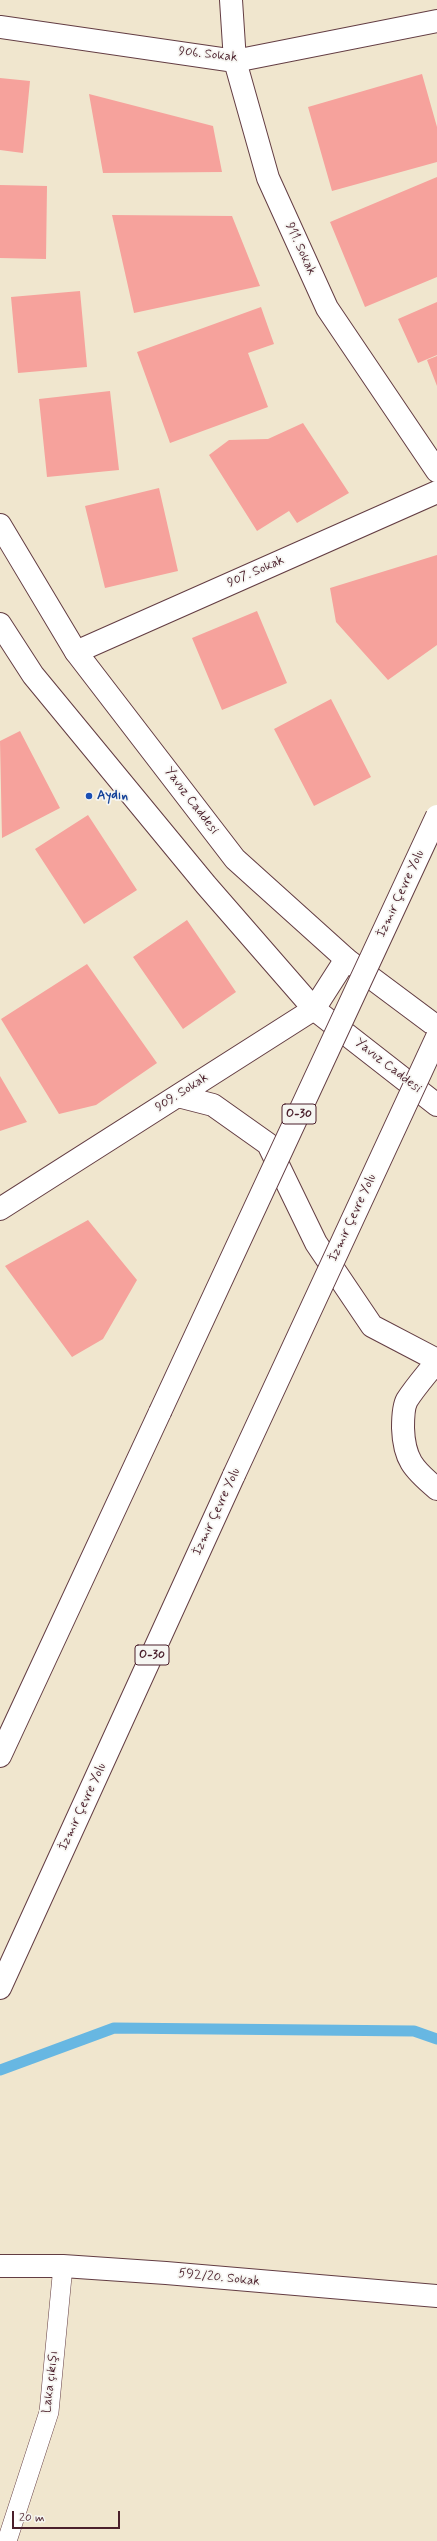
<!DOCTYPE html>
<meta charset="utf-8">
<style>
body{margin:0}
#map{position:relative;width:437px;height:2541px;overflow:hidden;background:#f0e6ce;font-family:Mynerve,sans-serif}
canvas{display:block}
.scale{position:absolute;left:12px;top:2511px;width:108px;height:18px;box-sizing:border-box;border:2px solid #4a1f2b;border-top:0;padding-left:5px;font-size:12px;line-height:14px;white-space:nowrap;color:#4a1f2b;-webkit-text-stroke:3px #f6f6f2;paint-order:stroke}
</style>
<div id="map">
<canvas width="437" height="2541"></canvas>
<div class="scale">20 m</div>
</div>
<script>
const context = document.querySelector('canvas').getContext('2d');
context.lineJoin = 'round';
function stroke(path, color, width, dash) {
  context.strokeStyle = color;
  context.lineWidth = width;
  context.lineCap = dash ? 'butt' : 'round';
  context.setLineDash(dash || []);
  context.stroke(path);
}
function paint(path, color) {
  context.fillStyle = color;
  context.fill(path, 'evenodd');
}
function write(font, color, halo, rows, align = 'center') {
  context.font = font + ' Mynerve,sans-serif';
  context.lineWidth = 3.5;
  context.setLineDash([]);
  context.textBaseline = 'middle';
  context.strokeStyle = halo;
  context.fillStyle = color;
  for (const [text, x, y, turn = 0] of rows) {
    context.save();
    context.translate(x, y);
    context.rotate((+turn || 0) * Math.PI / 180);
    context.textAlign = isNaN(turn) ? turn : align;
    if (halo) context.strokeText(text, 0, 0);
    context.fillText(text, 0, 0);
    context.restore();
  }
}
stroke(new Path2D(`
 M0,2070L114,2028L414,2031L437,2039`), '#67b7e2', 11);
paint(new Path2D(`
 M422,74L437,127V162L332,191L308,107Z
 M0,78L30,81L23,153L0,150Z
 M89,94L213,126L222,172L103,173Z
 M437,177V277L365,307L330,222Z
 M0,185L47,186L46,259L0,258Z
 M112,215L232,216L260,286L134,313Z
 M80,291L87,367L18,373L11,297Z
 M437,302V355L418,363L398,319Z
 M261,307L274,344L248,353L268,407L170,443L137,352Z
 M437,356V386L427,360Z
 M110,391L119,470L47,477L39,399Z
 M303,423L349,493L297,523L289,511L257,531L209,455L229,440L268,439Z
 M159,488L178,571L105,588L85,506Z
 M437,555V645L388,680L336,622L330,588Z
 M257,611L287,683L222,710L192,638Z
 M331,699L371,777L314,806L274,729Z
 M20,731L60,808L2,838L0,741Z
 M88,815L137,890L84,924L35,849Z
 M187,920L236,992L183,1029L133,957Z
 M87,964L157,1063L96,1105L59,1114L1,1019Z
 M0,1076L27,1122L0,1131Z
 M88,1220L137,1280L103,1339L72,1357L5,1266Z`), '#f6a29c');
const lane = new Path2D(`
 M7,2541L49,2412L63,2266`);
const street = new Path2D(`
 M231,0L235,61L268,178L327,308L437,471
 M0,27L235,61L437,21
 M76,652L437,492
 M178,1096L213,1105L268,1144L316,1243L372,1326L437,1360
 M0,1209L314,1009L346,959
 M437,1361C427,1374 416,1386 407,1400C403,1407 403,1420 403,1428C404,1459 413,1469 437,1489
 M0,2266H63L166,2273L437,2296`);
const secondary = new Path2D(`
 M0,525L76,652L235,859L346,959L437,1027
 M0,624L33,675L206,885L314,1009L437,1105`);
const highway = new Path2D(`
 M0,1756L160,1412
 M0,1988L234,1475`);
stroke(lane, '#633d43', 20);
stroke(street, '#633d43', 24);
stroke(secondary, '#633d43', 24);
stroke(highway, '#633d43', 24);
stroke(lane, '#fff', 19);
stroke(street, '#fff', 22);
stroke(secondary, '#fff', 22);
stroke(highway, '#fff', 22);
const highwayBridge = new Path2D(`
 M160,1412L437,816
 M234,1475L437,1037`);
stroke(highwayBridge, '#633d43', 24, []);
stroke(highwayBridge, '#fff', 22);
for (const [x, y, r, color] of [
 [89,796,4,"#1a4fb4"]
]) {
  const dot = new Path2D();
  dot.arc(x, y, r, 0, 2 * Math.PI);
  context.fillStyle = color;
  context.fill(dot);
  stroke(dot, '#f6f6f2', 1.5);
}
for (const [x, y, w] of [
 [299,1114,34],
 [152,1655,34]
]) {
  const box = new Path2D();
  box.roundRect(x - w / 2, y - 10, w, 20, 3);
  context.fillStyle = '#f6f6f2';
  context.fill(box);
  stroke(box, '#4a1f2b', 1);
}
write('bold 12px', '#4a1f2b', null, [
 ["O-30",299,1114],
 ["O-30",152,1655]
]);
write('13px', '#4a1f2b', '#f6f6f2', [
 ["906. Sokak",208,55,6],
 ["911. Sokak",300,249,65],
 ["907. Sokak",256,572,-24],
 ["Yavuz Caddesi",191,801,53],
 ["İzmir Çevre Yolu",401,894,-65],
 ["Yavuz Caddesi",388,1066,38],
 ["909. Sokak",182,1093,-33],
 ["İzmir Çevre Yolu",353,1218,-65],
 ["İzmir Çevre Yolu",217,1512,-65],
 ["İzmir Çevre Yolu",83,1807,-65],
 ["592/20. Sokak",219,2278,6],
 ["Laka çıkışı",51,2382,-83]
]);
write('bold 13px', '#164399', '#f6f6f2', [
 ["Aydın",97,796]
], 'left');
</script>
